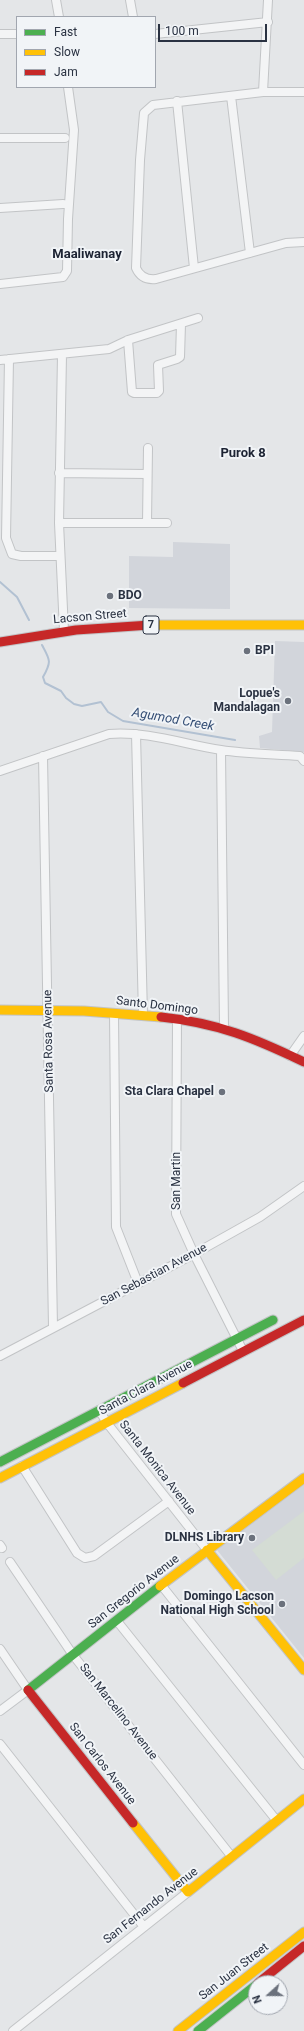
<!DOCTYPE html>
<style>
body{margin:0}
#map{position:relative;width:304px;height:2031px;overflow:hidden;background:#e4e6e8;font-family:Roboto,sans-serif}
canvas{display:block}
.legend{position:absolute;left:16px;top:16px;width:140px;height:72px;box-sizing:border-box;background:#f1f4f7;border:1px solid #a1a6af;margin:0;padding:5px 7px;list-style:none;font-size:12px;color:#2a3242}
.legend li{display:flex;align-items:center;gap:8px;height:20px}
.legend b{width:20px;border:1px solid #a1a6af}
.north{position:absolute;left:248px;top:1975px;width:40px;height:40px;box-sizing:border-box;background:#f1f4f7;border:1px solid #a1a6af;border-radius:50%;rotate:249deg;font-size:11px;font-weight:700;line-height:16px;text-align:center;color:#2a3242}
.north::after{content:'';display:block;margin:auto;width:14px;height:18px;background:#6b717c;clip-path:polygon(50% 0,100% 100%,50% 72%,0 100%)}
.scale{position:absolute;left:158px;top:24px;width:109px;height:18px;box-sizing:border-box;border:2px solid #2a3242;border-top:0;padding-left:5px;font-size:12px;line-height:14px;white-space:nowrap;color:#2a3242;-webkit-text-stroke:3px #f1f4f7;paint-order:stroke}
</style>
<div id="map">
<canvas width="304" height="2031"></canvas>
<ul class="legend">
<li><b style="height:5px;background:#4caf50"></b>Fast</li>
<li><b style="height:5px;background:#ffc107"></b>Slow</li>
<li><b style="height:5px;background:#c62828"></b>Jam</li>
</ul>
<div class="north">N</div>
<div class="scale">100 m</div>
</div>
<script>
const context = document.querySelector('canvas').getContext('2d');
context.lineJoin = 'round';
function paint(path, color) {
  context.fillStyle = color;
  context.fill(path, 'evenodd');
}
function stroke(path, color, width, dash) {
  context.strokeStyle = color;
  context.lineWidth = width;
  context.lineCap = dash ? 'butt' : 'round';
  context.setLineDash(dash || []);
  context.stroke(path);
}
function write(font, color, halo, rows, align = 'center') {
  context.font = font + ' Roboto,sans-serif';
  context.lineWidth = 4;
  context.setLineDash([]);
  context.textBaseline = 'middle';
  context.strokeStyle = halo;
  context.fillStyle = color;
  for (const [text, x, y, turn = 0] of rows) {
    context.save();
    context.translate(x, y);
    context.rotate((+turn || 0) * Math.PI / 180);
    context.textAlign = isNaN(turn) ? turn : align;
    if (halo) context.strokeText(text, 0, 0);
    context.fillText(text, 0, 0);
    context.restore();
  }
}
paint(new Path2D(`
 M173,542L230,544V609L129,608V556L173,557Z
 M275,641L304,642V752L260,748L259,736L272,732Z
 M304,1485V1658L217,1550Z`), '#d2d5db');
paint(new Path2D(`
 M304,1511V1558L276,1580L252,1550Z`), '#d4dcd4');
stroke(new Path2D(`
 M0,582L17,597L29,620
 M42,645C50,660 52,661 43,677L45,683L61,691L66,698L74,704L82,706L101,702L108,712L123,721L235,740`), '#b2c1d2', 2);
const street = new Path2D(`
 M56,0L59,17
 M130,0L133,17
 M0,34H17
 M155,34L268,22
 M263,92L268,0
 M304,92H263L153,105L144,113L140,160L136,268C140,277 147,280 156,279L286,243L304,242
 M231,96L250,253
 M177,101L194,268
 M0,138H65
 M0,208L63,204
 M0,284L63,277L67,271L68,219L74,130L68,87
 M128,340L132,392L134,393H157L159,391L158,365L177,359L180,357L181,324
 M62,355L59,523L64,631
 M9,359L6,538L12,554L21,556H59
 M0,360L109,349L128,340L198,318
 M59,473L147,474
 M59,523H167
 M147,523L148,448
 M136,734L143,1015
 M221,750L224,1028
 M43,756L53,1327
 M0,771L109,734C148,731 183,744 221,750C247,754 274,754 300,756L304,761
 M114,1013L116,1227L138,1283
 M177,1019L176,1214L194,1254L243,1351
 M290,1056L304,1036
 M0,1356L194,1254L260,1217L304,1186
 M99,1410L107,1423L207,1550
 M22,1466L77,1553L85,1558L94,1556L169,1501
 M0,1545L2,1548
 M10,1562L73,1655L232,1857
 M162,1586L304,1765
 M117,1621L277,1821
 M0,1649L28,1690L0,1711
 M0,1744L144,1927
 M13,2031L188,1892`);
const fast = new Path2D(`
 M0,1462L273,1320
 M28,1690L160,1586
 M198,2031L256,1985`);
const slow = new Path2D(`
 M150,625H304
 M0,1010L84,1011L161,1017
 M0,1478L183,1383
 M207,1550L304,1670
 M160,1586L304,1478
 M133,1823L188,1892L304,1799
 M178,2031L304,1932`);
const jam = new Path2D(`
 M0,642L76,630L150,625
 M161,1017C218,1023 254,1038 304,1062
 M183,1383L304,1320
 M28,1690L133,1823
 M258,1983L304,1946`);
stroke(street, '#c2c4c6', 10);
stroke(fast, '#c2c4c6', 11);
stroke(slow, '#c2c4c6', 11);
stroke(jam, '#c2c4c6', 11);
stroke(street, '#f3f4f5', 8);
stroke(fast, '#4caf50', 9);
stroke(slow, '#ffc107', 9);
stroke(jam, '#c62828', 9);
for (const [x, y, r, color] of [
 [110,596,4,"#6b717c"],
 [247,651,4,"#6b717c"],
 [288,701,4,"#6b717c"],
 [222,1092,4,"#6b717c"],
 [252,1538,4,"#6b717c"],
 [282,1604,4,"#6b717c"]
]) {
  const dot = new Path2D();
  dot.arc(x, y, r, 0, 2 * Math.PI);
  context.fillStyle = color;
  context.fill(dot);
  stroke(dot, '#f1f4f7', 1.5);
}
for (const [x, y, w] of [
 [151,625,16]
]) {
  const box = new Path2D();
  box.roundRect(x - w / 2, y - 9, w, 18, 3);
  context.fillStyle = '#f1f4f7';
  context.fill(box);
  stroke(box, '#2a3242', 1);
}
write('bold 11px', '#2a3242', null, [
 ["7",151,625]
]);
write('bold 12px', '#2a3242', '#f1f4f7', [
 ["BDO",118,596,"left"],
 ["BPI",255,651,"left"],
 ["Lopue's",280,694],
 ["Mandalagan",280,708],
 ["Sta Clara Chapel",214,1092],
 ["DLNHS Library",244,1538],
 ["Domingo Lacson",274,1597],
 ["National High School",274,1611]
], 'right');
write('12px', '#2a3242', '#f1f4f7', [
 ["Lacson Street",90,617,-5],
 ["Santo Domingo",157,1006,7],
 ["Santa Rosa Avenue",49,1041,-91],
 ["San Martin",177,1181,-90],
 ["San Sebastian Avenue",154,1275,-28],
 ["Santa Clara Avenue",146,1388,-28],
 ["Santa Monica Avenue",157,1468,52],
 ["San Gregorio Avenue",134,1592,-38],
 ["San Marcelino Avenue",118,1712,52],
 ["San Carlos Avenue",102,1764,52],
 ["San Fernando Avenue",151,1906,-38],
 ["San Juan Street",234,1972,-38]
]);
write('bold 13px', '#1c2333', '#f1f4f7', [
 ["Maaliwanay",87,255],
 ["Purok 8",243,454]
]);
write('italic 13px', '#344e75', '#f1f4f7', [
 ["Agumod Creek",173,720,10]
]);
</script>
